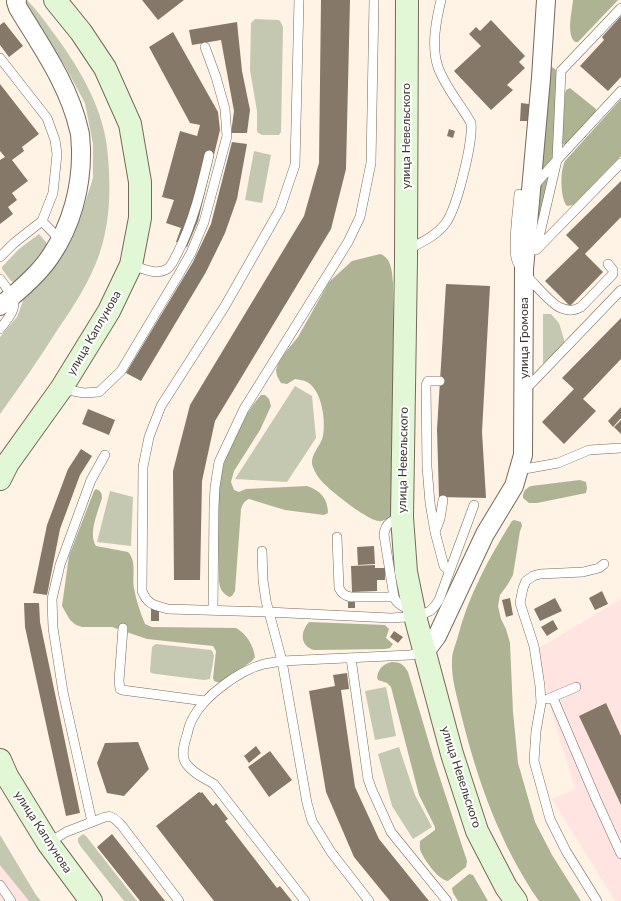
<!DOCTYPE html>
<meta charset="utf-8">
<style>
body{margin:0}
canvas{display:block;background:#fef3e4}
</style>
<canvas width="621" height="901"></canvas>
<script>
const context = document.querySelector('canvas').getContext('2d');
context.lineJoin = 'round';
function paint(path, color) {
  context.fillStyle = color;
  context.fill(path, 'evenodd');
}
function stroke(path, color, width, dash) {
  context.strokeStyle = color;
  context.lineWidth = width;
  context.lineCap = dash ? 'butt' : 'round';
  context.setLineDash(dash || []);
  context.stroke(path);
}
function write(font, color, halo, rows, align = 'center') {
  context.font = font + ' Lato,sans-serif';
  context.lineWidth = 4;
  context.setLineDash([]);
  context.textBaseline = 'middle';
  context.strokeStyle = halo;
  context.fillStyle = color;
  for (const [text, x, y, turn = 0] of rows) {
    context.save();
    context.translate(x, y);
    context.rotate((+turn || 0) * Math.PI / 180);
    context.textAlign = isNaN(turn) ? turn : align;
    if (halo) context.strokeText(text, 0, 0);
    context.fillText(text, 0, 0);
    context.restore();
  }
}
paint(new Path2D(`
 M621,599V901H615L552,799L575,789L548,699L539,648Z
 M0,835L36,895L41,901H0Z`), '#ffe4e2');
paint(new Path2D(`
 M24,0H27C36,9 44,20 52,31C77,64 102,105 107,147C109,165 110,184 109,202C108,219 105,238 99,255C90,281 74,306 58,329C40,358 20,386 0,414V337L17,317L24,298L55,262L80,219L93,178V144L85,103L65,66L24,3Z
 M255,19L278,20L280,21L283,27L281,132L279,135H262L257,132V111L250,70L251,23Z
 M254,151L271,155L262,203L245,200Z
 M39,234L46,242L47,245L22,276L14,282L11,281L2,269V267L19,249Z
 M543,314H551L559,323L565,343L543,364Z
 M295,386L312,396L316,438L287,482L235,479Z
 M110,491L133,497L131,546L97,542Z
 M156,644L211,650L213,652L214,657L210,679L204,680L156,674L151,673L150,671L152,647Z
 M386,687L396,736L375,740L365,691Z
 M399,747L415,795L432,827L413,839L392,806L378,754Z
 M83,834L86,836L137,901H124L81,847L78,842V838Z
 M0,835L36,895L41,901H29L0,865Z`), '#c4c8b1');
paint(new Path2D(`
 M573,0H618L578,42H575C566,34 572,12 573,0Z
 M552,67L555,69L557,72L554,162L535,239L549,68Z
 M570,88L596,109L595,113L569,143L564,145L562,142L565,93L566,90Z
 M621,99V156L573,205L567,206C560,198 560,170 565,161Z
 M380,254C392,258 392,272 393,283V516C388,518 383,522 378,521C366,519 326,488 319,478C316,474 313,468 312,464C311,453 321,446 323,436C326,421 322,390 307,382C304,380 299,380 295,379L287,384L281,383L277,376L276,370L278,364L284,354L298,337L329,282L352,261Z
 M261,395H265L269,399L271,406L260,430L234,471L231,482L234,490L239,492L246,489L307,486C320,490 328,499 328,513L324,515L285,510L249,499C244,501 243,504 241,509L235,591L232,596L229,597C222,592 220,590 219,581C219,551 216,519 219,489C222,456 240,420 261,395Z
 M580,480L586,482L587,488L586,493L537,503H529L523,498C523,491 525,489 531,486Z
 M96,489C101,491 102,493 102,498C98,512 88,533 96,546L128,552C137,561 132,576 134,588C136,600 140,612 145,624L152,627L236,628C247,634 253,645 255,657L252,661L220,683L214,681L213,678L216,651L213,646L147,639L112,627H82L76,625L70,620L62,606L69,556L94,491Z
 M514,520L521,522L522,526L520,531L513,575L508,584L500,595L498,606L501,619L506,629L510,643L513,712L518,763L535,822L552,855L581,901H539C500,845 477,779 461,714C457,696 451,678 452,660C452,652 456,644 458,636C469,594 489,558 512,521Z
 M309,622L385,625L389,629L386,638L393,644L390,648L385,649L314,650C300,646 300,632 309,622Z
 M392,662C401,662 404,665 408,672L435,763L467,861L466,867L448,881C439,880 426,862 422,854C419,849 420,845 420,841L435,830V827L419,795L391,687L387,683L378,680L377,677C379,668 383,664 392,662Z
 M469,874L473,875L488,901H458L453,893L452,888Z`), '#aeb393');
paint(new Path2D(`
 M142,0H184L158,20Z
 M321,0H350L346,169L331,229L215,421L202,481L200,580H174L173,471L190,405L304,216L319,163Z
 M621,16V77L608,91L580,66L604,40L602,37Z
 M491,20L525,56L519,62L525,68L507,85L513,90L491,110L454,71L481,46L469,34L476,27L480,31Z
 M4,22L23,46L9,57L0,45V25Z
 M237,22L242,71L250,110L247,133H231L234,111L221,40L192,45L189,30Z
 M173,32L218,112L220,130L198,221L187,247L176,242L181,228L166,223L174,200L162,197L180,131L197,136L200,125L190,123L149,47Z
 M0,84L39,134L22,147L24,151L12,160L28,181L12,193L17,200L8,207L13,214L0,224V160L5,157L0,151Z
 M521,103L529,104L528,121H520Z
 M449,129L455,131L453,138L447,136Z
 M232,142L247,144L237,199L225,233L206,272L141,381L126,373L193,262L211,224Z
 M621,181V217L585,254L603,272L570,306L545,281L579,248L566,235Z
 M446,284L490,286L482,432L486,498L439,497L437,429Z
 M621,318V359L583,399L596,411L564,444L542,422L574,389L562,378Z
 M621,407V418L613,427L608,421Z
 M88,409L115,420L109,435L82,424Z
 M621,420V434L614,427Z
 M81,449L92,456L80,475L60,529L47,595L33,593L47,525L68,469Z
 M374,546L375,564L358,565L357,547Z
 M375,565V568H385V580H377V591L352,592L351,566Z
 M602,591L608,604L595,610L589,598Z
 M510,598L513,615L506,617L502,600Z
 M555,598L562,611L540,621L534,609Z
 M348,602H355V608H348Z
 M24,603H39L40,622L80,813L66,816L25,627Z
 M151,608L159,609V621H151Z
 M553,620L558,629L547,636L541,627Z
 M394,631L403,637L398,643L390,637Z
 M347,673L349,689L341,690L355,787L379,839L429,901H390L354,857L326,792L309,691L335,686L333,675Z
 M606,703L621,736V805L579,716Z
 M138,742L149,769L124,796L107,793L97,763L105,743Z
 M256,746L261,753L249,763L244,756Z
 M270,751L292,780L269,797L248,767Z
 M199,792L201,793L202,792L213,806L216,803L228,819L225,821L233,831L277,888L280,886L292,901H214L156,826Z
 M112,834L165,901H140L97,847Z`), '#867868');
const lane = new Path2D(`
 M299,0L295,165L280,209L225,306L161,406L149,437L143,467L142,591C148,605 154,605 168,609L268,612L391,618L406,617L421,615L430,611L435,606L439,600L474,505
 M0,58L47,118L55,140L57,154L53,193L42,221L14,243L0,257
 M533,187L557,160L561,71L621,8
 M519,194C518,208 512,250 517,261C520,270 552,305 561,308C569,311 573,311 581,307L613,274V270L608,264
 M42,221L60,240
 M407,250C420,243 436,236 445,224C457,209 473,142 471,123C461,105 445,87 438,67C431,46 436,21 441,0
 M536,250L557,160L621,91
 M536,250L621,163
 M131,265C142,268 156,276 167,269C172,266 174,259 177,254C193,223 201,189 209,155
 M0,279C18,303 19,305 0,329
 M62,389L84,393L99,392L121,371L179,274L191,253L204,222L227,136L225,109L216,77L205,47
 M525,390L621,290
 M519,470L558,463L589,450L621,448
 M443,500L440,519L435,532L444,566L449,571
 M402,517C392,520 385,523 384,535L394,597C397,605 405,608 412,610
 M435,532L430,503L427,467L426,385L428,381H440
 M337,537L339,588C342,594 345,596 351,597H394
 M262,551L263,580L266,601L282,661L307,803L312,821L331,852L369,901
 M213,610L214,507L215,487L219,462L244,409L348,242L360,217L371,163L374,0
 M123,628L119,681L120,689L122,690L205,701
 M351,658L368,779L372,790L391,832L447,901
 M553,698L596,799L621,854
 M548,699L576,687
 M92,822C109,816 109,812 122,826L179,901
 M48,843L66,832L92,822L63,692L53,628L52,599L60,565L91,480L105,455
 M0,885L11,901
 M305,901L214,784C204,778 191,772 185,762C181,754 184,744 187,735C188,730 190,723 193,718C204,696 240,670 264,664C270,663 276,662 282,661L410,655L425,652
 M597,901L566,851L550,819L534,761L536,731L541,703L540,686L534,646L520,603L523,588L526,581L533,576L540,574L583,572L599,568L604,564`);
const street = new Path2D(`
 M0,306C18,292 37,276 50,257C72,225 82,186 81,148C80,142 81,135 79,130C69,85 41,46 18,8L16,2L17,0
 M425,652L437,636L485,534L514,486L523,455L524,269L541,78L546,0`);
const secondary = new Path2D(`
 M407,0L406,260L402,517L406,572L415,616L452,754L477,831L506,887L516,901
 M0,479L8,463L61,389L109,311L131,265L140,218V182L130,124L105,68L81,32L55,0
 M0,760L7,776L48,843L91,901`);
stroke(lane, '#766a5a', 10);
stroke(street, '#766a5a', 20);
stroke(secondary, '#766a5a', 24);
stroke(lane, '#fff', 9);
stroke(street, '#fff', 18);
stroke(secondary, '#e2f7d6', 22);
write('12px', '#3a342d', '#fff', [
 ["улица Невельского",406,136,-90],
 ["улица Каплунова",94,333,-60],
 ["улица Громова",524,338,-90],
 ["улица Невельского",403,460,-89],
 ["улица Невельского",461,777,72],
 ["улица Каплунова",43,832,57]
]);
</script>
